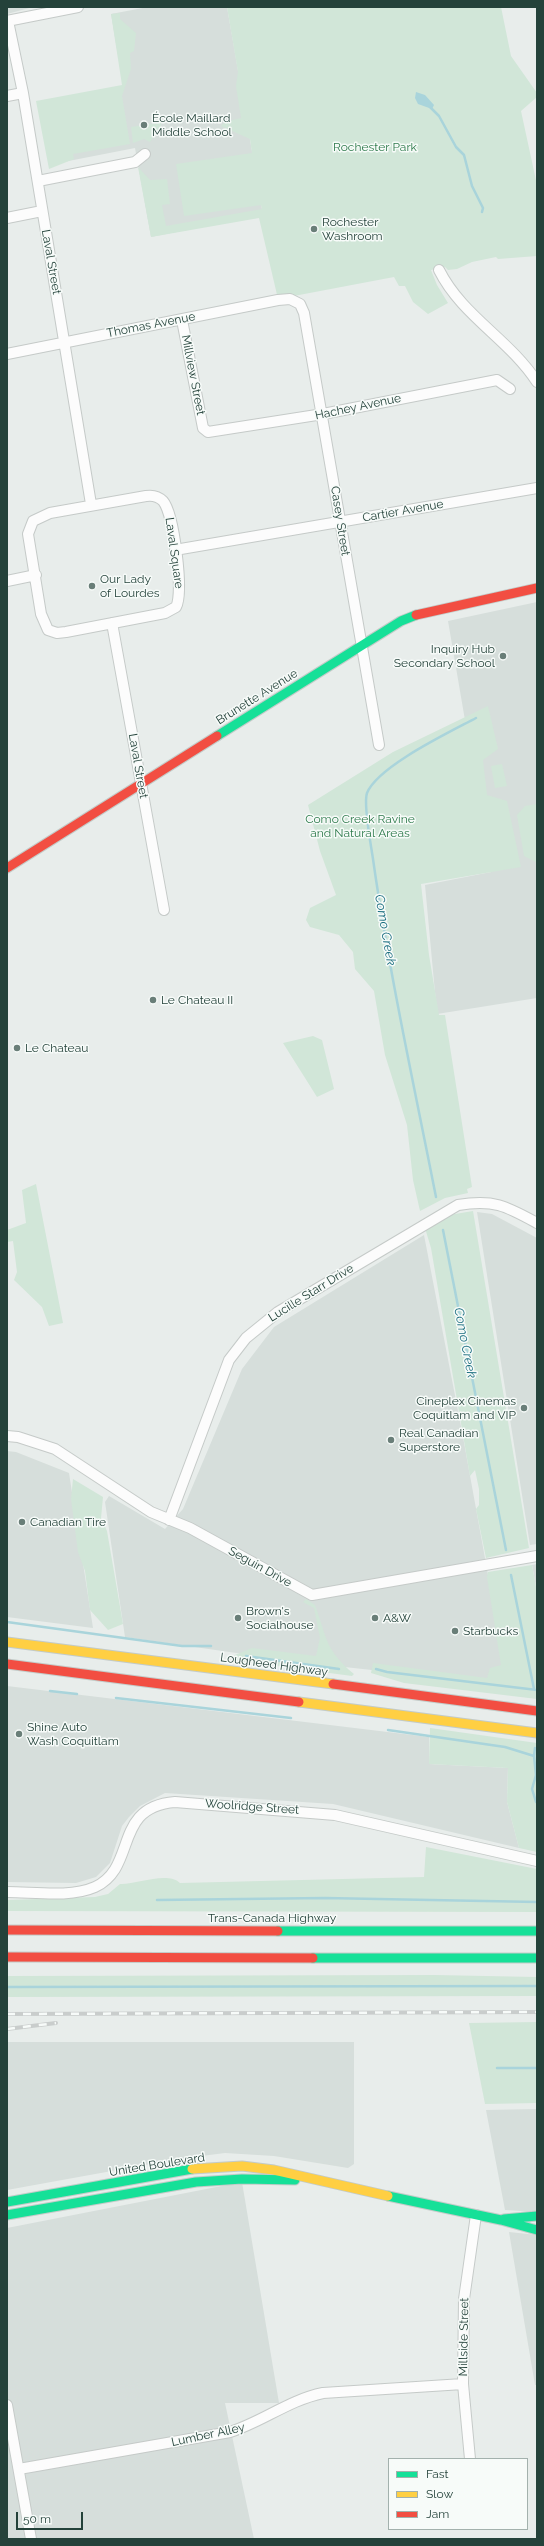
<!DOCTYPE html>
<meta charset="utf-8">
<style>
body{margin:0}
#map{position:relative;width:544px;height:2546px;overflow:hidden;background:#e8edeb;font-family:Raleway,sans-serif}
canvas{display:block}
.frame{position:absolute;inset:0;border:8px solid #24423a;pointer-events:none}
.legend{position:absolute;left:388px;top:2458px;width:140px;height:72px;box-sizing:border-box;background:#f7fbf9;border:1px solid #a3b1ad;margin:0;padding:5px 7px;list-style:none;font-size:12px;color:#24423a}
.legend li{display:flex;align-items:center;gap:8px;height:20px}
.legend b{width:20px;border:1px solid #a3b1ad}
.scale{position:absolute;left:16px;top:2512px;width:67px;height:18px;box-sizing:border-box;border:2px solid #24423a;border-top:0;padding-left:5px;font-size:12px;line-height:14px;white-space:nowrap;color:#24423a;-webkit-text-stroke:3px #f7fbf9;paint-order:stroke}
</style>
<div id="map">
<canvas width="544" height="2546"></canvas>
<div class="frame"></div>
<ul class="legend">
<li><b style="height:5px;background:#16e098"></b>Fast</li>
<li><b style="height:5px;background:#ffcf43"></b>Slow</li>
<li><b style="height:5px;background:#f24e42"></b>Jam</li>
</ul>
<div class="scale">50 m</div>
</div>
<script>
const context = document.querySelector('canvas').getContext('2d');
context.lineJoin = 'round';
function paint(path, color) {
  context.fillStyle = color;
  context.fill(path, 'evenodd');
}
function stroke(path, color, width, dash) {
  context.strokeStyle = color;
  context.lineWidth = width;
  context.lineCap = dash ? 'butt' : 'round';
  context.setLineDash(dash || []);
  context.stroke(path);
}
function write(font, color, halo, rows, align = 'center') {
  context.font = font + ' Raleway,sans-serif';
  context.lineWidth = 3;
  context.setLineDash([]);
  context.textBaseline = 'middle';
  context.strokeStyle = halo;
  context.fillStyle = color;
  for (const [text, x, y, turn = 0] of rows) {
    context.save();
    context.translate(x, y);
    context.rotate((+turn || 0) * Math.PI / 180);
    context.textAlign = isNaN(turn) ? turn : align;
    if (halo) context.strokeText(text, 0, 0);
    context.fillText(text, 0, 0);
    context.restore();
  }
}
paint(new Path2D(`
 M7,7H33L7,14Z
 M148,7H227L263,215L151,237L135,148L48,165L123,85L111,14Z
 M537,602V998L437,1014L425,885L491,872L448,621Z
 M477,1212L492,1214L537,1238V1544L530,1545Z
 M424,1235L463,1437L508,1685L299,1662L125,1637L105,1502L109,1496L165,1529L183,1509L242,1369L274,1327Z
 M7,1451L16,1452L69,1473L93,1628L7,1617Z
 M537,1564V1592L532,1565Z
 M7,1686L429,1737V1764L508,1768L507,1802L519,1848L333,1804L165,1793L140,1806L129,1817L122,1826L110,1863L96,1877L76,1883L7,1882Z
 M7,2042H354V2164L348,2168L274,2156L225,2153L178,2159L7,2190Z
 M537,2109V2212L505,2210L486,2110Z
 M242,2182L279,2403H225L254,2539H7V2228Z
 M509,2232L537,2235V2385H535Z`), '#d6dedb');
paint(new Path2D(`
 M227,7H501L511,56L537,93V97L521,111L537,185V256L498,259L496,257L472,262L457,269L448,270L445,267L431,270L437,285L448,303L428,314L413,302L405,286H399L394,277L278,299L259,218L151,237L138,167L150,180L167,179L170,204L162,205L166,226L262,209L261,205L184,216L176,164L252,153L250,139L221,126L225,122L241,118L236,86L238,72Z
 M120,13V19L136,33L134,51L130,53L131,69L122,96L130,144L73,154L74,159L49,169L36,101L122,85L111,14Z
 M158,123H161V126L150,142L144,139L133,143L131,127Z
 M488,706L498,749L483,760L487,795L507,801L521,867L421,884L429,955L439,1015H445L472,1187L467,1189L468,1193L445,1198L420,1211L413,1180L407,1125L385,1055L374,991L355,969L353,952L339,935L310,927L306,920L310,908L336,895L320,851L308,805L393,752Z
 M502,764L507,786L495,788L491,766Z
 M537,804V861L536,862L524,856L517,815L525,806Z
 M313,1036L322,1040L334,1089L317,1097L283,1043Z
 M36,1184L63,1323L49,1326L42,1307L14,1280L17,1272L13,1241L7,1242V1230L26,1223L22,1190Z
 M473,1211L529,1548L486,1558L476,1509L479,1505V1489L475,1470L470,1476L431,1248L425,1228L449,1215Z
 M73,1479L103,1497L101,1518L107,1531L123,1624L108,1630L90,1610L85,1571L78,1552L71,1499Z
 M532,1565L537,1592V1699L404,1683L371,1673L373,1663L487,1678L490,1668L501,1665L487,1577L488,1572Z
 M306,1599L315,1605C327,1638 325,1650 354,1674L352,1676L232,1660L230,1657L252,1648L316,1656L320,1638L314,1608L303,1602Z
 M430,1728L537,1743V1852L519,1848L507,1802L508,1768L429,1764Z
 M426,1847L537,1869V1912L7,1911V1900L95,1897L108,1894L120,1884C135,1885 167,1871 180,1883L424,1877Z
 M435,1975L537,1977V1996L7,1997V1976Z
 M537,2022V2103L485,2104L469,2023Z`), '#d1e6d8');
paint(new Path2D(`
 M416,92L425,95L434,105L432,109L418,104L415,98Z`), '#a9d4db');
stroke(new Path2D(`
 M430,107L439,116L456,147L464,155L472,186L483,208L482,212
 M436,1197C414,1085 389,972 373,859C371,845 363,804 367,793C378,766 450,732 476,718
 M443,1230L506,1550
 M511,1575L534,1689
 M7,1622L182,1646H211
 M246,1656L339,1669
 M376,1669L387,1672L537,1690
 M50,1691L77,1694
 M116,1698L291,1718
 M388,1730L505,1747L534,1756L536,1775L532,1789L536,1802
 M534,1756L535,1748
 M157,1900L325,1898L537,1902
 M7,1987L537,1986
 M497,2068H537`), '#a9d4db', 2.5);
const street = new Path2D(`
 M7,21L78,7
 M8,21L23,93L91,504
 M7,96L23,93
 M38,181L135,162L145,154
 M7,218L42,211
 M439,270C462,316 509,339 537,382
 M182,320L203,428L208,432L323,414L497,380L510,389
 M7,354L278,300L290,299L300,304L304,313L379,745
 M146,496C152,495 158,496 163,501C174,514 184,592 176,607L165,613L66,632L57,633L48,630L41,614L28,534L33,521L50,513Z
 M175,550L537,488
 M7,581L36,575
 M112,623L164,910
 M7,1436L18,1437L55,1449L151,1512L190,1528L312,1595L537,1556
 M169,1520L229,1360L246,1338L278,1312L458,1205C494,1199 506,1206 537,1223
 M7,1892C34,1892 70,1898 95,1887C138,1867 112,1807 175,1802L335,1815L537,1861
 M7,2405L31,2539
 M470,2459L463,2384L464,2299L476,2215
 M19,2469L230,2432C262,2422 289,2400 323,2393L463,2384`);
const fast = new Path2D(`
 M217,736L401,621L416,615
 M278,1931H537
 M313,1958H537
 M388,2196L501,2220L537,2230
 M7,2202L192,2169
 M7,2215L196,2182L242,2179L295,2180
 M504,2219L537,2216`);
const slow = new Path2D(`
 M7,1642L333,1684
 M299,1702L537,1733
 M192,2169L242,2166L274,2170L388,2196`);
const jam = new Path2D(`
 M416,615L537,588
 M7,868L217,736
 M7,1664L299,1702
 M333,1684L537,1711
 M7,1930L278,1931
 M7,1957L313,1958`);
stroke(street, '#c5cac8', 12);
stroke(fast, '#c3cbc8', 11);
stroke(slow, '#c3cbc8', 11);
stroke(jam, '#c3cbc8', 11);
stroke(street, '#fcfcfc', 10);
stroke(fast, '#16e098', 9);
stroke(slow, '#ffcf43', 9);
stroke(jam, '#f24e42', 9);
const rail = new Path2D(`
 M7,2014L537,2012
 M7,2029L56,2023`);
stroke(rail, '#c9cdcc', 4);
stroke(rail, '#f7fbf9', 2.5, [8]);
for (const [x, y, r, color] of [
 [144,125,4,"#697e78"],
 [314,229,4,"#697e78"],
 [92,586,4,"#697e78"],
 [503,656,4,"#697e78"],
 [153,1000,4,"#697e78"],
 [17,1048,4,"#697e78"],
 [524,1408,4,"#697e78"],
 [391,1440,4,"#697e78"],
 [22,1522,4,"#697e78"],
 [238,1618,4,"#697e78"],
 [375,1618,4,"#697e78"],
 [455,1631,4,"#697e78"],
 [19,1734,4,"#697e78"]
]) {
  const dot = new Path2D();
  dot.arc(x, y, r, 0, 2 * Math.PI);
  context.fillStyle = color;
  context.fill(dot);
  stroke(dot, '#f7fbf9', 1.5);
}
write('12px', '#24423a', '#f7fbf9', [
 ["École Maillard",152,118],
 ["Middle School",152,132],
 ["Rochester",322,222],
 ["Washroom",322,236],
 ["Our Lady",100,579],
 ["of Lourdes",100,593],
 ["Inquiry Hub",495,649,"right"],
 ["Secondary School",495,663,"right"],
 ["Le Chateau II",161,1000],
 ["Le Chateau",25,1048],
 ["Cineplex Cinemas",516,1401,"right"],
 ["Coquitlam and VIP",516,1415,"right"],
 ["Real Canadian",399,1433],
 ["Superstore",399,1447],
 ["Canadian Tire",30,1522],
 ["Brown's",246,1611],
 ["Socialhouse",246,1625],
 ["A&W",383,1618],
 ["Starbucks",463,1631],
 ["Shine Auto",27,1727],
 ["Wash Coquitlam",27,1741]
], 'left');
write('12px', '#2d7a4b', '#f7fbf9', [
 ["Rochester Park",375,147],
 ["Como Creek Ravine",360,819],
 ["and Natural Areas",360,833]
]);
write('12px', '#24423a', '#f7fbf9', [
 ["Laval Street",51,262,80],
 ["Thomas Avenue",151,325,-11],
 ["Millview Street",193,375,79],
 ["Hachey Avenue",358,407,-12],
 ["Cartier Avenue",403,511,-10],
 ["Casey Street",340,521,81],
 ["Laval Square",174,553,82],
 ["Brunette Avenue",257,697,-32],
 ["Laval Street",138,766,80],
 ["Lucille Starr Drive",311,1293,-32],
 ["Seguin Drive",260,1567,29],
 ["Lougheed Highway",274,1665,8],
 ["Woolridge Street",252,1807,4],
 ["Trans-Canada Highway",272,1918],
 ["United Boulevard",157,2165,-9],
 ["Millside Street",464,2337,-89],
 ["Lumber Alley",208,2435,-12]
]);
write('italic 13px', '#1c6f80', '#f7fbf9', [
 ["Como Creek",385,930,80],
 ["Como Creek",465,1343,79]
]);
</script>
